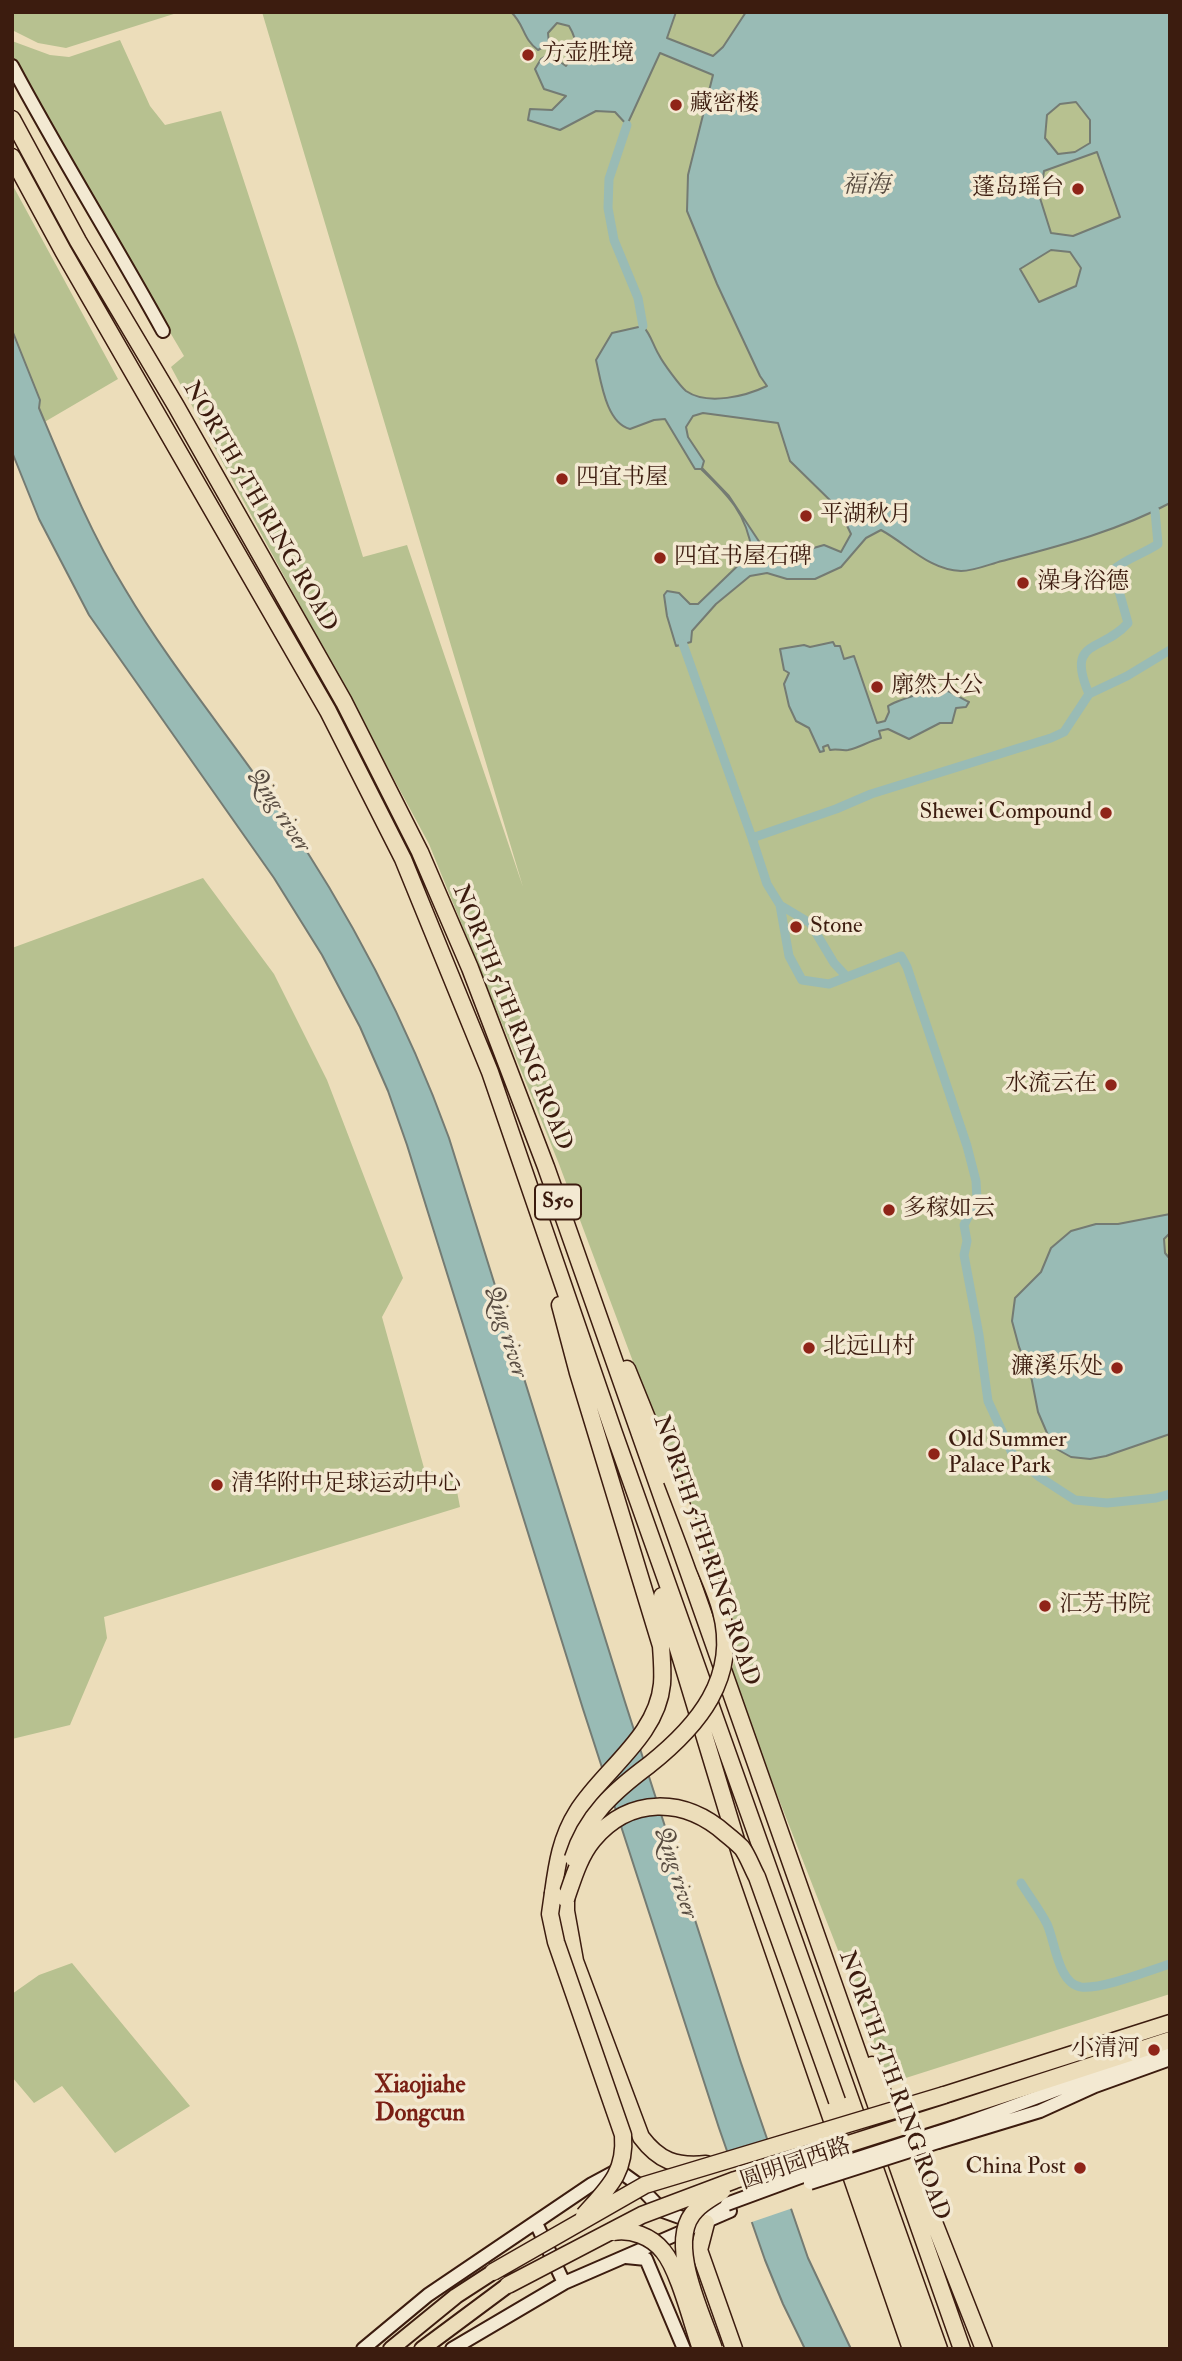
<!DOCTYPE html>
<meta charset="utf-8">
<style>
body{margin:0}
#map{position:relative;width:1182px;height:2361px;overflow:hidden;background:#ecddba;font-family:"IM FELL Double Pica",serif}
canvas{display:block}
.frame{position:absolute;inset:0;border:14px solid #3c1c0f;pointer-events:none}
</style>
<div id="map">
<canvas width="1182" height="2361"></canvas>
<div class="frame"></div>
</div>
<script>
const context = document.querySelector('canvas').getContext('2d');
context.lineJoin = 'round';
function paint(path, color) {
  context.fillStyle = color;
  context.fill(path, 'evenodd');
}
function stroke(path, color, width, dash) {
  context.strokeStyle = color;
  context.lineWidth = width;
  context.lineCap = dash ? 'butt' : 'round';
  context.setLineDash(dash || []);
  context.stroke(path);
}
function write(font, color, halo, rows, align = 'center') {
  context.font = font + ' "IM FELL Double Pica","Noto Serif SC",serif';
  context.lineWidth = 7;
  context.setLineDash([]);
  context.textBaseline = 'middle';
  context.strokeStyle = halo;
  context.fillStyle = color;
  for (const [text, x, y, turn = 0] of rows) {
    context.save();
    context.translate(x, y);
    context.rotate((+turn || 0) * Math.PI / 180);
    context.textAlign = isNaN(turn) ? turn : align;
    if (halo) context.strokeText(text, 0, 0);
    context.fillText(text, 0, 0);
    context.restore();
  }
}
paint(new Path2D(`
 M12,12H180L66,48L38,43L12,30Z
 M262,12H1170V1994L890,2083L731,1677L736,1651V1629L716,1568L680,1473L638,1375L559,1164L429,844L171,367L184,356L50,129L12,56V41L50,55L69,57L120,40L150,106L165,125L221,111L297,343L363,557L407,545L523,887Z
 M12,184L118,379L12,441Z
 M203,878L274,974L327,1080L403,1278L382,1317L424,1468L455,1481L460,1507L104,1617L107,1638L70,1725L12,1739V948Z
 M72,1963L190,2106L115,2153L62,2086L34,2103L12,2077V1994L39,1975Z`), '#b7c190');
const water = new Path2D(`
 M511,12H676L667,38L713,56L723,47L746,12H1170V503C1118,531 1059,546 1002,561C990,564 974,571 961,571C929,570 907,544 881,530L866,538L841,567L815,579H787L767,573L750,576L716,604L692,631L691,642L676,646L667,616L664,595L667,591L679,593L690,604H698L752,552C747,514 728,495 701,469H695L665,419L654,420L630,429C606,423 601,381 596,360L612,333L643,326C651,335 653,345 659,355C663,363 680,386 686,391C708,406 746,396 767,386L760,376L717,284L687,211L688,175L713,75L660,53L627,125L615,112L596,111L560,130L528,120L530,109L552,110L566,96L544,89L535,69L541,59L549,54L566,66C577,51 579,43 569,26L557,23L548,33L549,44L538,50C522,38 525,25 511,12ZM1076,102L1090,120V143L1075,152L1058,154L1045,138L1047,115L1060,104ZM1097,152L1120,217L1073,236L1051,233L1040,198L1044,171ZM1051,250L1070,252L1081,268L1076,286L1039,302L1020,269ZM703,413L778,423L790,461L839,509L851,534L841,552L824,545L789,555H768L729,496L702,468L704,461L688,437L686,427L693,416Z
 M12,330L40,400L39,408C65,470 90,532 125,589C170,665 227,733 277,806C348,910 406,1019 449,1138L625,1702L741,2063L808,2258L851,2349H805L783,2304L765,2260L719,2128L583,1709L407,1145L388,1091L360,1027L322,955L274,878L89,615L39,519L12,452Z
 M833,642L835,646H840L844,659L854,656L877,723L885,721L889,712L888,706C894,702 935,687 942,689C951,691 960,698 969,702L966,707L956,708L952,723H940L909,739L888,729L879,731L881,738C869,741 859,748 848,750C841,751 837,748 830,750L828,745L823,747L824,751L820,752L809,728L796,721L789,706L784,684L789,673L784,670L780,649L804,645L810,647Z
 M1170,1214V1233L1164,1239L1165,1253L1170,1259V1434L1106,1456L1090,1459L1071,1457L1053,1447L1038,1412L1031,1376L1019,1347L1012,1321L1015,1298L1041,1272L1051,1248L1071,1231L1096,1224H1118Z`);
paint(water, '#99bbb5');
stroke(water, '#747b73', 2);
paint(new Path2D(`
 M770,2139L793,2208L749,2223L724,2153Z`), '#ecddba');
stroke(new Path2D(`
 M627,125L609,179L608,208L614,240L638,298L643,326
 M683,644L752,838L836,809L871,794L1051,738L1064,732L1089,694L1127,676L1170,650
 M1089,694C1065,638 1102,653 1128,623L1113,570C1127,558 1143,554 1158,544L1155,511
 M752,838L767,884L780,905L810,923L834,963L847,977L901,956L907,967L967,1146L976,1181L977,1199L964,1225L967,1241L964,1255L979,1335L988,1401L1012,1453L1038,1476L1075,1500L1107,1503L1156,1498L1170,1494
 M780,905L789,956L802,980L829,984L847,977
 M1021,1883C1029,1896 1040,1910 1047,1924C1055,1941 1058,1984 1081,1987C1103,1989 1148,1971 1170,1964`), '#99bbb5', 9);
const secondary = new Path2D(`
 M12,66C60,156 114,242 163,331
 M936,2133C1015,2108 1091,2075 1170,2048
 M938,2142L1040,2111L1095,2086L1170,2059
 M536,2223L564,2283
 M626,2257L646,2259L684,2349
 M363,2349L428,2295L592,2184L618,2170L636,2183L663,2211L688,2220L727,2204
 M452,2349L564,2283L730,2211`);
const primary = new Path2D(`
 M391,2349L456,2296L493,2272
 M422,2349L508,2285`);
const highway = new Path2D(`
 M12,119L78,241L176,406L344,702L420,852L470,968L546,1167L962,2349
 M12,157L63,251L328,711L403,859L490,1072L614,1433L939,2349
 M627,1369L672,1480
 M662,1596L743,1863L911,2349
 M553,1893C557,1864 561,1837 577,1812C603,1770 657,1737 662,1684C663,1672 662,1659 661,1646L578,1373L560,1305
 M566,1899V1911L575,1961L641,2137C659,2161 676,2167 706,2164
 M872,2065L984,2349
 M944,2095L1170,2023
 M837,2101L926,2349
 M952,2111L1170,2040
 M706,2223L699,2250L734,2349`);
stroke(secondary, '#3c1c0f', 16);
stroke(primary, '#3c1c0f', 18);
stroke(highway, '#3c1c0f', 19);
stroke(secondary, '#f3e9d2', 12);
stroke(primary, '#ecddba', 14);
stroke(highway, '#ecddba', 16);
const secondaryBridge = new Path2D(`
 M810,2183L938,2142
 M727,2204L803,2176L936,2133`);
const highwayBridge = new Path2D(`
 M573,1858C586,1816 614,1791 649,1765C698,1726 739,1678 721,1611C717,1595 710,1580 704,1565C694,1537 683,1509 672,1480
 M553,1893L550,1914L556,1942L623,2135C626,2173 608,2188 584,2215
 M566,1899C573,1879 579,1857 593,1840C630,1796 684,1797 726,1834C731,1838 737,1843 742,1848C748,1856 752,1868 757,1877L837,2101
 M613,2232C631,2229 651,2236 663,2251C679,2270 692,2324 701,2349
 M493,2272L645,2185L944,2095
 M508,2285L642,2215L735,2180L952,2111
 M714,2349C702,2314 665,2240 696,2210C703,2202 714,2197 722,2191`);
stroke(secondaryBridge, '#3c1c0f', 16, []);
stroke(highwayBridge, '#3c1c0f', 19, []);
stroke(secondaryBridge, '#f3e9d2', 12);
stroke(highwayBridge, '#ecddba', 16);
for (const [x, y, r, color] of [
 [528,55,7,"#8f2418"],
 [676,105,7,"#8f2418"],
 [1078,189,7,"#8f2418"],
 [562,479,7,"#8f2418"],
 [806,516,7,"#8f2418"],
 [660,558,7,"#8f2418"],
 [1023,583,7,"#8f2418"],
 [877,687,7,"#8f2418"],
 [1106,813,7,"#8f2418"],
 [796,927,7,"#8f2418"],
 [1111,1085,7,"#8f2418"],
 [889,1210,7,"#8f2418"],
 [809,1348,7,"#8f2418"],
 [1117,1368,7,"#8f2418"],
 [934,1454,7,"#8f2418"],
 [217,1485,7,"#8f2418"],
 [1045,1606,7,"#8f2418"],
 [1154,2050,7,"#8f2418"],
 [1080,2168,7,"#8f2418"]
]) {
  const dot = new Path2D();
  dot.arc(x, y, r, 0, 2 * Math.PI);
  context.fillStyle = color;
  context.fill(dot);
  stroke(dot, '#f3e9d2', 2.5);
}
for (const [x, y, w] of [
 [558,1202,46]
]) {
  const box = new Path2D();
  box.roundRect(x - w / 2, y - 17.5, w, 35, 5);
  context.fillStyle = '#f3e9d2';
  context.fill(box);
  stroke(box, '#3c1c0f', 2);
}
write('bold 21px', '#3c1c0f', null, [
 ["S50",558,1202]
]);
write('23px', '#3c1c0f', '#f3e9d2', [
 ["方壶胜境",542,55],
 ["藏密楼",690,105],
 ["蓬岛瑶台",1064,189,"right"],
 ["四宜书屋",576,479],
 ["平湖秋月",820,516],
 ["四宜书屋石碑",674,558],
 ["澡身浴德",1037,583],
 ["廓然大公",891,687],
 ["Shewei Compound",1092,813,"right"],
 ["Stone",810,927],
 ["水流云在",1097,1085,"right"],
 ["多稼如云",903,1210],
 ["北远山村",823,1348],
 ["濂溪乐处",1103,1368,"right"],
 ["Old Summer",948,1441],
 ["Palace Park",948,1467],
 ["清华附中足球运动中心",231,1485],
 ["汇芳书院",1059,1606],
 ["小清河",1140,2050,"right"],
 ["China Post",1066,2168,"right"]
], 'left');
write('23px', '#3c1c0f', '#f3e9d2', [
 ["NORTH 5TH RING ROAD",259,507,60],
 ["NORTH 5TH RING ROAD",511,1018,68],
 ["NORTH 5TH RING ROAD",705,1551,71],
 ["NORTH 5TH RING ROAD",893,2086,70],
 ["圆明园西路",796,2165,-19]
]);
write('italic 24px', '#584c41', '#f3e9d2', [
 ["福海",866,187],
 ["Qing river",278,811,57],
 ["Qing river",505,1332,73],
 ["Qing river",675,1873,73]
]);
write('bold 24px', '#7a1f14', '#f3e9d2', [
 ["Xiaojiahe",420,2087],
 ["Dongcun",420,2115]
]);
</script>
